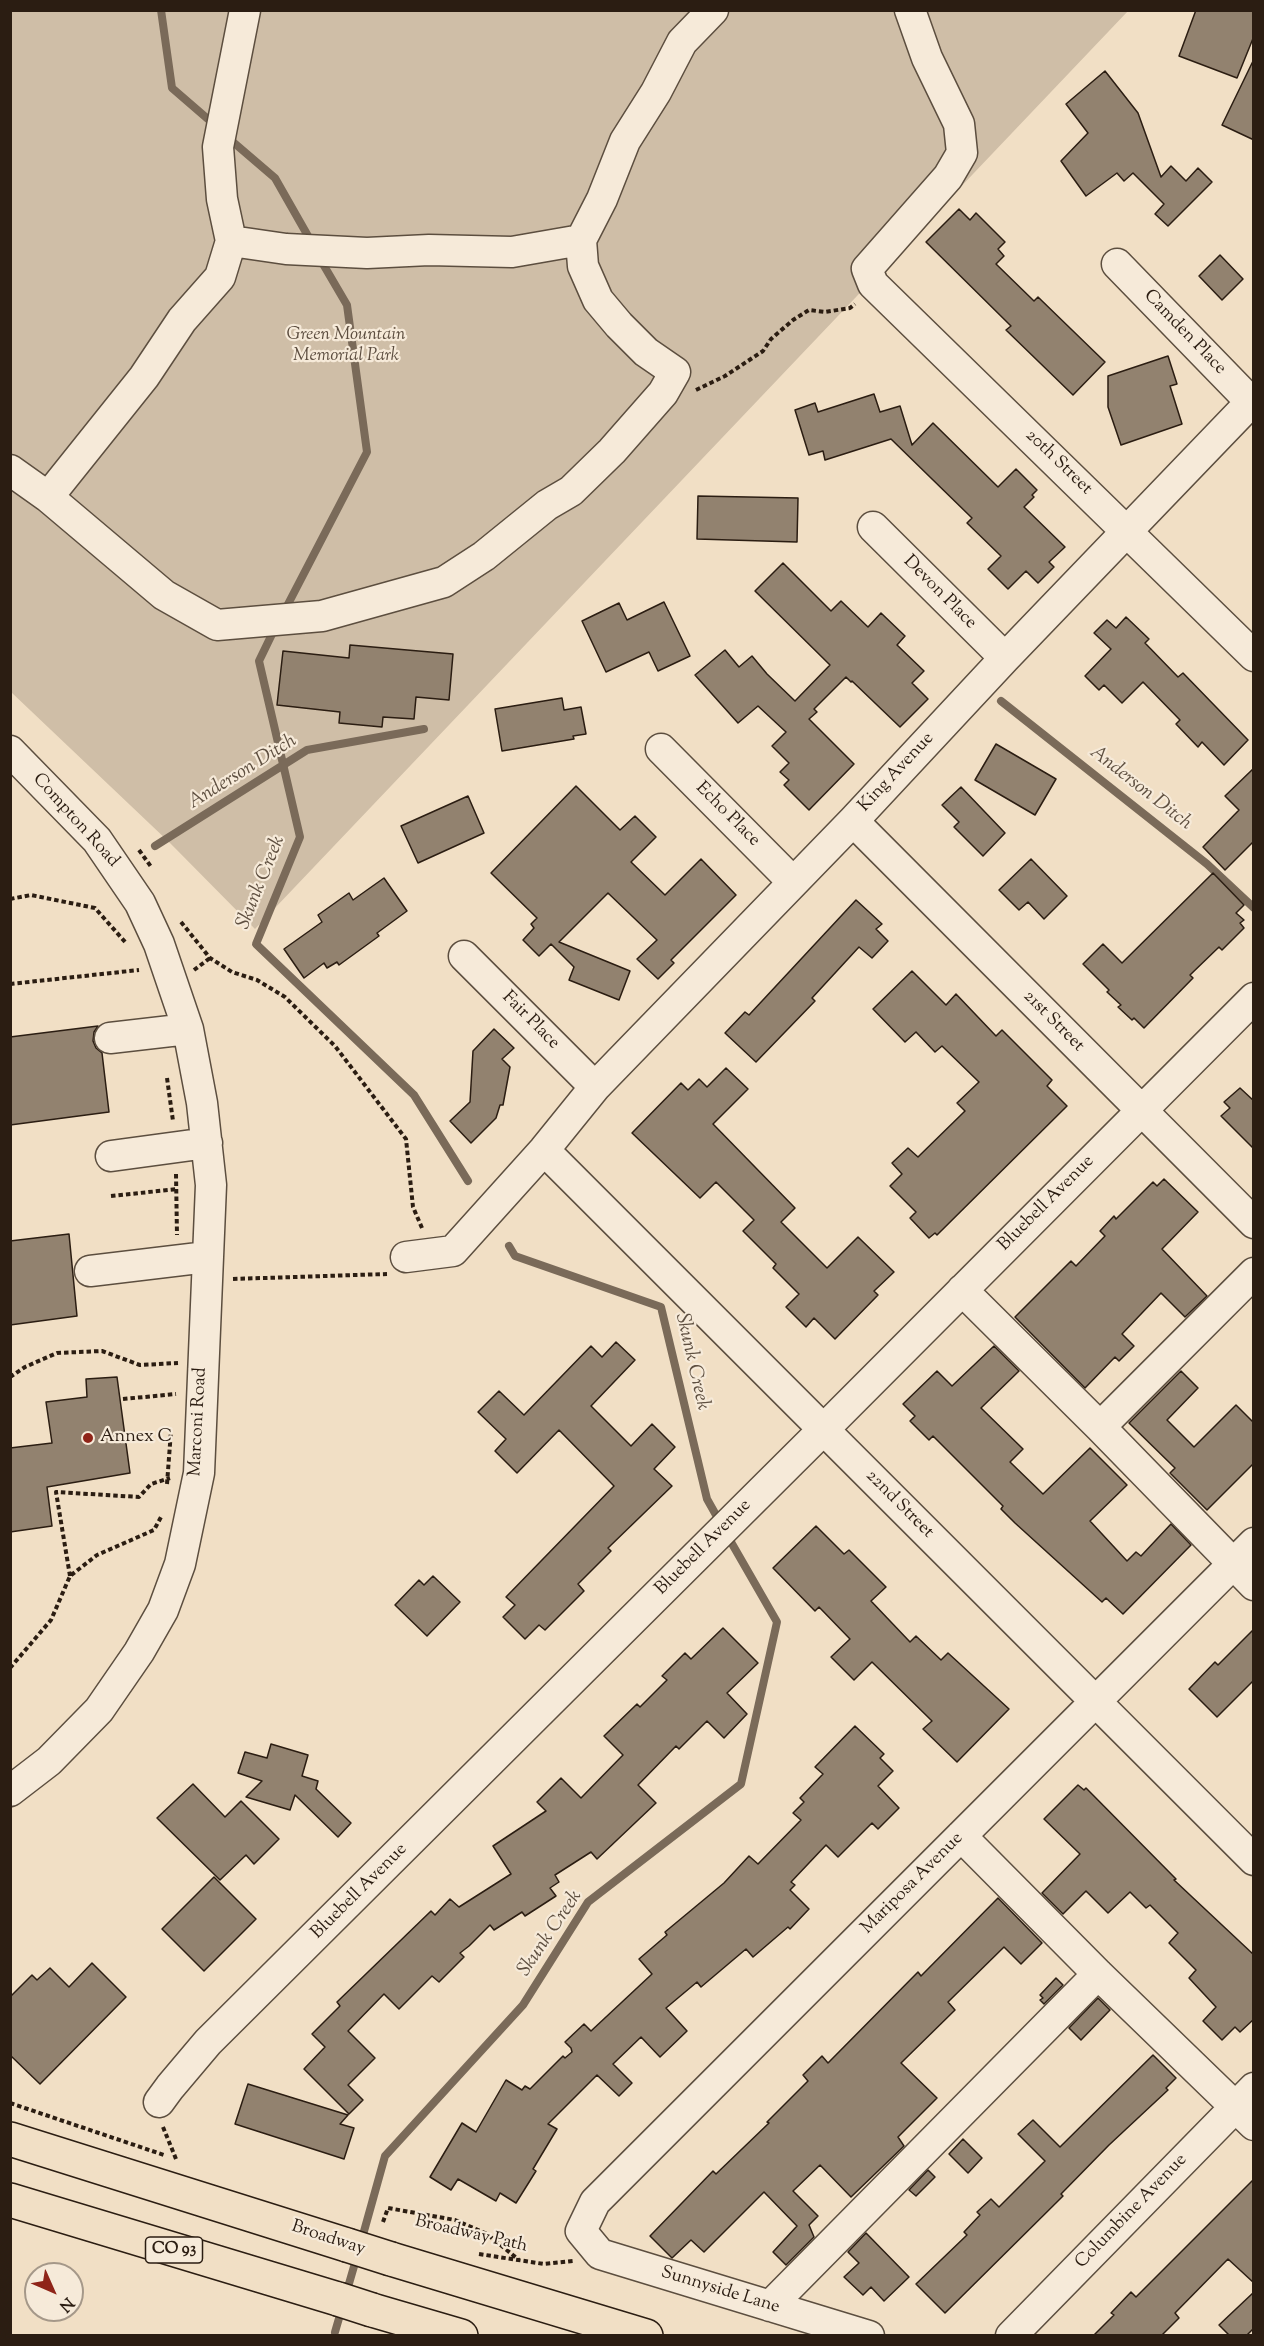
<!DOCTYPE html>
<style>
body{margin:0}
#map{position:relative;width:1264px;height:2346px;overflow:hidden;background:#f1dfc5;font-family:"Sorts Mill Goudy",serif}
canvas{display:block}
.frame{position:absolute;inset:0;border:12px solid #2b1d12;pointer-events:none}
.north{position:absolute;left:24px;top:2262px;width:60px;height:60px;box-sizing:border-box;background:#f6ead9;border:2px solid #a59889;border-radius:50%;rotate:135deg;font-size:16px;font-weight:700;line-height:24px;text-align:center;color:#2b1d12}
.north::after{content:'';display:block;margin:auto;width:21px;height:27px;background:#8f2418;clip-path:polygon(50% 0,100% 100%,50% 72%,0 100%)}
</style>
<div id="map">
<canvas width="1264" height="2346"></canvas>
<div class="frame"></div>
<div class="north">N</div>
</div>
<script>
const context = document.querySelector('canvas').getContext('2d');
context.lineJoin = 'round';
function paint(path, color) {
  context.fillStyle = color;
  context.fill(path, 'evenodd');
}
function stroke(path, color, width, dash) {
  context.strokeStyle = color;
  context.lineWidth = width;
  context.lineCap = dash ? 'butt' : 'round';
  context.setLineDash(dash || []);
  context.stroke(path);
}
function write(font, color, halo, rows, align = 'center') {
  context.font = font + ' "Sorts Mill Goudy",serif';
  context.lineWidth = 4.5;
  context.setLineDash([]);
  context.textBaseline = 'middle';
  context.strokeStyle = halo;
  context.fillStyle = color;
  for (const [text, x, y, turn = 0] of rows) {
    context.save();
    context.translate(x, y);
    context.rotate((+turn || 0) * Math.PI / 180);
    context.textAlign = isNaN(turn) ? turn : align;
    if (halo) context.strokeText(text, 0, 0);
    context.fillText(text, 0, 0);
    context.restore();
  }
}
paint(new Path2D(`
 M10,11H1128L255,929L170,843L11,692Z`), '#cfbea7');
stroke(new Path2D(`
 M161,10L172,88L209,120
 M233,142L275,178L308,236
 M286,608L367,452L347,305L323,264
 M274,630L259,661L300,837L256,944L414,1095L468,1181
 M1001,701L1207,864L1254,908
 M155,846L307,750L424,729
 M509,1246L515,1256L661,1307L707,1499L716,1515
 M361,2242L385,2156L523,2005L588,1902L741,1784L777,1622L731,1542
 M346,2294L357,2256
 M335,2332L342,2308`), '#7a6a59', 8);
const building = new Path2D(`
 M1196,10H1254V36L1237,78L1179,56Z
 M1254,59V140L1222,125Z
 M1105,71L1138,113L1161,177L1171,166L1186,181L1198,168L1212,182L1168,226L1155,214L1164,204L1133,173L1124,181L1117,173L1086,196L1061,161L1088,133L1066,104Z
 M959,209L970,220L976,213L1005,242L998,249L1004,256L996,264L1034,301L1038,297L1105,362L1073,395L1006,330L1011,326L926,242Z
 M1220,255L1243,279L1222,300L1199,276Z
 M1168,356L1177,384L1170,386L1182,424L1121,445L1108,407V376Z
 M874,394L880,412L900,406L912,445L933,423L998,487L1016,469L1037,490L1032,495L1034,497L1024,507L1065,547L1049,562L1054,567L1038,583L1026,571L1008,589L988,569L1001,556L967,523L972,518L891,439L825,460L823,451L809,455L795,410L815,403L818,412Z
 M698,496L798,498L797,542L697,539Z
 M783,563L831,611L841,601L868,627L881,613L905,636L897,645L924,671L912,683L928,699L900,727L852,681L851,682L846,677L814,709L817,712L809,719L854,764L809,810L784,785L789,780L780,772L789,763L772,746L786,732L758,706L738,723L695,675L725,650L739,667L752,656L767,674L795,701L830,665L755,591Z
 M664,602L690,656L658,671L649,652L606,672L582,621L619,603L627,620Z
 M1126,617L1149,639L1145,643L1178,677L1183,673L1248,740L1224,765L1202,742L1198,747L1176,724L1180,720L1143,682L1122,703L1104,685L1099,690L1085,676L1111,649L1094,633L1107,620L1116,628Z
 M350,645L453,654L449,700L416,697L414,719L383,717L382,727L339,723L340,712L277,705L283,651L349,658Z
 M562,698L564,710L581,707L586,734L573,736L574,739L502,751L495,709Z
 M996,744L1056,779L1035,815L975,780Z
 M1254,768V841L1225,870L1203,847L1239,810L1225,796Z
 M576,786L620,830L635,816L656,837L631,862L665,895L701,859L736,895L671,960L674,963L658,979L637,959L657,940L608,893L559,942L630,971L619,1000L569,980L574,967L551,944L539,956L523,940L534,928L531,924L537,918L491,873Z
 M961,787L1005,833L983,856L954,827L959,822L942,805Z
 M468,796L484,833L418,863L401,826Z
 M1031,859L1067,896L1044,919L1028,902L1019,910L999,890Z
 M1213,873L1244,905L1236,913L1244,920L1240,923L1244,928L1222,950L1219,947L1190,975L1193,978L1144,1028L1134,1018L1132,1020L1118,1007L1121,1005L1107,992L1109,990L1083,964L1103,944L1122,963Z
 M384,878L407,911L377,933L379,936L339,965L337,962L327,968L324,963L304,978L284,949L322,922L318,915L349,893L353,900Z
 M856,900L882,924L876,929L888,941L872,958L859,947L812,998L815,1001L756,1062L725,1033L745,1012L749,1015Z
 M912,971L946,1005L956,994L996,1036L1002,1030L1052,1080L1047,1086L1067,1106L937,1235L935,1233L929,1238L910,1218L916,1212L890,1186L902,1174L892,1163L908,1148L918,1157L965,1111L957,1103L979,1082L942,1046L935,1052L916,1032L905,1042L873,1009Z
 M98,1026L94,1032L93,1041L96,1048L102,1053L109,1112L10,1125V1037Z
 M494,1029L514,1048L502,1059L510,1067L503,1105H500L496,1118L471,1143L450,1121L470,1102L473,1051Z
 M726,1068L748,1089L713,1124L795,1208L781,1222L827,1268L858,1237L894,1272L874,1291L878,1295L835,1339L814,1318L806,1327L786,1307L799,1294L773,1268L776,1264L743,1231L754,1220L716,1182L700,1198L632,1133L681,1083L688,1090L699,1079L707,1087Z
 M1240,1088L1254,1101V1149L1221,1116L1230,1108L1224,1102Z
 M1164,1179L1198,1212L1162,1249L1207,1296L1185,1317L1161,1293L1122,1334L1134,1346L1119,1361L1115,1357L1085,1388L1015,1317L1071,1261L1076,1266L1105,1236L1100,1231L1114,1216L1116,1219L1153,1182L1157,1186Z
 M69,1234L77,1316L10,1325V1241Z
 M616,1342L635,1360L591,1406L631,1446L652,1424L675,1447L654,1469L672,1486L608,1548L611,1551L578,1584L584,1591L545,1630L539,1625L525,1639L503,1617L515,1605L506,1597L614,1486L559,1430L517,1473L495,1451L506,1439L478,1412L499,1391L524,1415L591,1346L602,1357Z
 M994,1346L1019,1371L981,1408L1023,1449L1010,1462L1043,1494L1090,1448L1127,1485L1090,1521L1127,1561L1136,1552L1141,1556L1171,1524L1191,1545L1123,1614L1106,1598L1102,1602L1015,1523L1001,1509L1003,1506L933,1436L929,1440L910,1421L915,1416L903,1404L937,1371L952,1386Z
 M1181,1371L1198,1388L1167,1420L1194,1447L1236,1405L1254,1423V1463L1207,1510L1170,1473L1175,1468L1129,1423Z
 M117,1377L130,1473L47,1487L52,1526L10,1532V1448L52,1443L46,1402L87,1397L86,1379Z
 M816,1526L844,1554L849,1550L886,1587L871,1601L910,1642L916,1636L941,1660L948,1653L1009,1709L957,1762L923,1729L932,1721L872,1662L854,1680L831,1657L850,1639L819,1607L815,1611L773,1568Z
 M433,1576L460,1602L427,1636L395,1605L419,1580L424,1585Z
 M723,1628L758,1663L727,1693L747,1714L724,1738L707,1721L679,1749L676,1746L638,1785L656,1803L597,1859L591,1852L555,1875L559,1882L550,1888L556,1896L525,1916L522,1912L494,1930L490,1925L469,1946L460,1953L464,1957L439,1982L432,1976L399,2009L384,1994L348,2031L375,2058L348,2085L363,2100L349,2114L304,2069L325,2047L312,2034L340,2006L337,2002L431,1911L435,1915L450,1899L459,1907L511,1874L493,1846L546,1811L537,1802L561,1778L581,1798L623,1755L604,1736L637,1704L640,1707L667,1680L662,1676L685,1653L691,1659Z
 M1254,1629V1680L1217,1717L1189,1689L1215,1662L1218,1665Z
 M855,1726L884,1754L880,1758L893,1771L878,1786L899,1808L878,1829L872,1823L838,1857L826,1845L791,1882L795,1885L790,1890L809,1909L790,1929L788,1927L753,1957L746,1949L701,1987L697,1982L666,2008L687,2031L660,2057L641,2037L613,2064L632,2083L619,2096L597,2075L548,2124L557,2129L533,2169L536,2171L516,2203L500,2193L496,2201L458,2179L451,2190L430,2177L462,2123L476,2132L506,2080L522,2090L525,2086L530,2089L563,2056L565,2058L572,2052L571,2048L565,2042L584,2024L591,2031L652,1974L639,1959L667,1935L665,1932L724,1883L749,1856L758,1864L801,1820L793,1813L804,1802L800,1798L823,1774L815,1767Z
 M271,1744L308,1755L302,1776L318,1781L316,1789L351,1823L338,1837L295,1795L290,1810L246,1797L262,1781L238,1773L245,1752L267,1758Z
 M193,1784L225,1817L241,1801L279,1839L254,1864L246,1855L220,1880L157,1818Z
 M1078,1785L1084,1790L1086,1788L1176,1879L1174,1880L1254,1955V2019L1240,2032L1235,2027L1222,2040L1203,2021L1216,2007L1189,1978L1196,1970L1169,1943L1178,1933L1150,1905L1146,1908L1130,1892L1108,1913L1086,1891L1063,1914L1042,1893L1080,1854L1044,1819Z
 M214,1877L256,1919L204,1971L162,1929Z
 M998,1898L1042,1943L1021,1964L1004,1947L948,2002L955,2010L901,2063L937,2098L898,2137L904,2146L851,2197L820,2165L793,2191L818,2216L809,2225L814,2237L786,2265L773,2252L797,2226L764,2192L704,2252L691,2240L672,2258L650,2236L713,2171L716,2174L769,2123L767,2122L808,2081L803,2075L822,2056L828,2063L918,1972L921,1976Z
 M92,1963L126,1997L40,2084L10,2055V1997L32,1975L37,1980L50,1968L69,1987Z
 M1056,1978L1063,1985L1044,2004L1040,2000L1043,1998L1040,1995Z
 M1098,1998L1110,2010L1081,2040L1069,2028Z
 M1153,2055L1176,2078L1166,2088L1168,2090L1109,2145L1061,2194L1063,2196L945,2313L916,2284L967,2235L964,2232L980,2215L977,2212L991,2199L999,2207L1045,2161L1018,2134L1033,2120L1060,2147Z
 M248,2084L348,2115L340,2124L354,2128L344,2159L235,2124Z
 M963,2139L982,2158L968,2173L949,2154Z
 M928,2170L935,2177L916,2196L909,2190Z
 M1254,2179V2283L1228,2259L1175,2313L1179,2318L1161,2336H1093L1114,2315L1111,2313L1131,2292L1136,2297Z
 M866,2233L909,2277L884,2301L871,2287L863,2295L844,2277L859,2263L848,2252Z
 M1254,2292V2328L1246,2336H1230L1219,2325Z`);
paint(building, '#92826f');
stroke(building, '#2b1d12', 1.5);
const minor = new Path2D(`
 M910,10L927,58L959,124L962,153L948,177L867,269L873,284L1254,656
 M231,241L286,249L367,253L429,250L512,252L581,240
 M1117,264L1251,402
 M10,470L48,497L144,377L182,320L220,277L231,241L222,199L218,147L245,10
 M48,497L164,595L217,625L322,616L444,582L484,556L547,505L571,491L612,451L663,393L675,372L646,352L619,325L598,300L583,266L581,240L602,199L625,141L656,92L682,42L713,10
 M873,527L1005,658
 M661,749L793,882
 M10,751L97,840L140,903L159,944L188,1029L202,1103L211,1185L199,1473L180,1564L163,1610L139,1652L99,1710L49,1761L10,1791
 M853,821L1254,1223
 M464,956L595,1087
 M110,1038L188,1029
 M544,1150L1254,1860
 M111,1156L207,1143
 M406,1257L453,1251L544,1150L595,1087L853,821L1005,658L1254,399
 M90,1271L207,1257
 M962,1290L1100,1427L1254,1585
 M1100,1427L1254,1273
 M961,1836L1098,1974L1254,2125
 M159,2102L170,2087L208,2042L823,1430L1254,998
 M770,2306L1098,1974
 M869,2336L600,2254L581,2231L595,2202L1254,1543
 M1011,2336L1254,2088`);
const major = new Path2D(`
 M10,2139L347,2245
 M10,2200L338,2299
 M391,2259L646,2336
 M372,2310L461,2336`);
stroke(minor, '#5c4e3f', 33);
stroke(major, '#2b1d12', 36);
stroke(new Path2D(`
 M696,390L725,376L763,351L771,339L793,320L809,310L825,312L850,308L855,304
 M139,850L152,868
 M10,899L31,895L95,908L126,943
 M181,922L210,958L232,972L257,980L285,997L335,1046L406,1139L413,1207L422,1228
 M194,970L210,958
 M10,984L139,970
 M167,1078L173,1121
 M176,1174L177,1235
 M111,1196L178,1189
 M233,1279L387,1274
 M10,1377L25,1367L57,1353L102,1351L140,1365L178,1363
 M123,1399L176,1394
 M167,1484L171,1431
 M70,1576L56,1492L139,1497L151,1484L170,1478
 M10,1668L51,1620L70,1576L97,1555L154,1530L161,1517
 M10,2103L164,2155
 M163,2127L176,2159
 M383,2222L388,2208L455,2220L487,2234L519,2260
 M479,2254L544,2264L573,2261`), '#2b1d12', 4, [4.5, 3]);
stroke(minor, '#f6ead9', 30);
stroke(major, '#f1dfc5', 33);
const majorBridge = new Path2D(`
 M347,2245L391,2259
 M338,2299L372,2310`);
stroke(majorBridge, '#2b1d12', 36, []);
stroke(majorBridge, '#f1dfc5', 33);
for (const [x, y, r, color] of [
 [88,1438,6,"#8f2418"]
]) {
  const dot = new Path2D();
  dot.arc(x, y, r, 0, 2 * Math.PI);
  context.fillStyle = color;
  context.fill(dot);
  stroke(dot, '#f6ead9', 2);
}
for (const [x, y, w] of [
 [174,2250,57]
]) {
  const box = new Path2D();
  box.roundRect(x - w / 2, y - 13, w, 26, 4.5);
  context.fillStyle = '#f6ead9';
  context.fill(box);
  stroke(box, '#2b1d12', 1.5);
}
write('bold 16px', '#2b1d12', null, [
 ["CO 93",174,2250]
]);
write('18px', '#2b1d12', '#f6ead9', [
 ["Camden Place",1184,333,46],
 ["20th Street",1058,463,44],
 ["Devon Place",939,593,45],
 ["King Avenue",897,773,-47],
 ["Echo Place",727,815,45],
 ["Compton Road",75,821,48],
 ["Fair Place",530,1021,45],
 ["21st Street",1053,1022,45],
 ["Bluebell Avenue",1047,1204,-45],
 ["Marconi Road",199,1422,-87],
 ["22nd Street",899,1505,45],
 ["Bluebell Avenue",704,1548,-45],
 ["Mariposa Avenue",913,1884,-45],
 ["Bluebell Avenue",360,1892,-45],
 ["Columbine Avenue",1132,2212,-46],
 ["Broadway Path",471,2235,13],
 ["Broadway",328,2239,18],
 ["Sunnyside Lane",720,2291,17]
]);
write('italic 18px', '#5c4d3f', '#f6ead9', [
 ["Green Mountain",346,336],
 ["Memorial Park",346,357]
]);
write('18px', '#2b1d12', '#f6ead9', [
 ["Annex C",100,1438]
], 'left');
write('italic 20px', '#5f5041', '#f6ead9', [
 ["Anderson Ditch",243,773,-32],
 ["Anderson Ditch",1140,789,38],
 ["Skunk Creek",262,883,-68],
 ["Skunk Creek",691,1362,77],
 ["Skunk Creek",551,1934,-56]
]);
</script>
